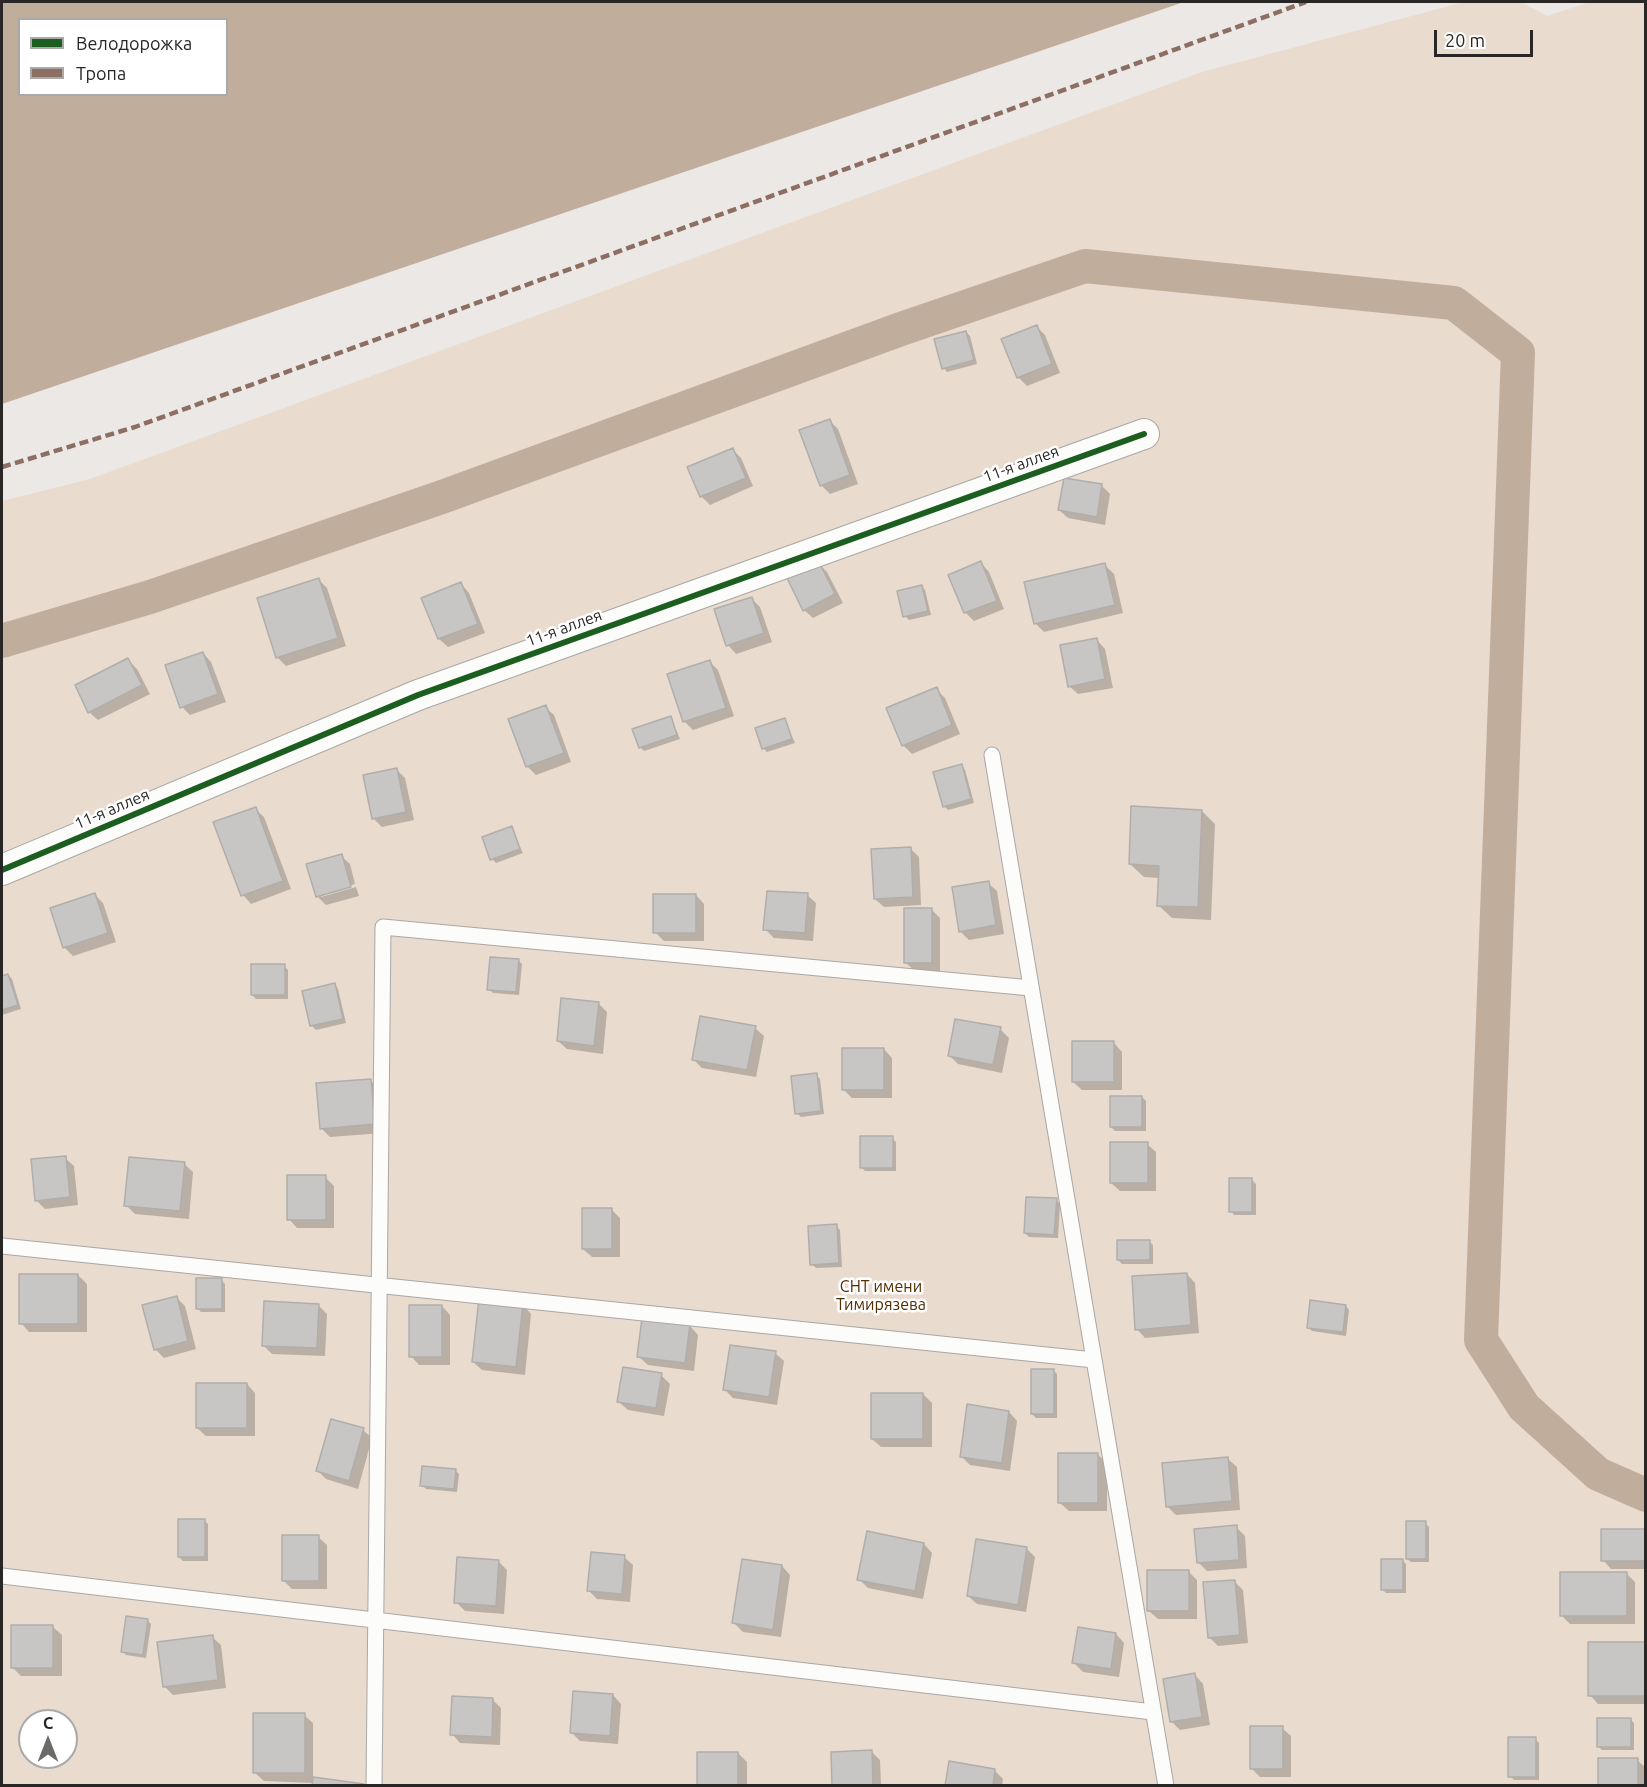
<!DOCTYPE html>
<meta charset="utf-8">
<style>
body{margin:0}
#map{position:relative;width:1647px;height:1787px;overflow:hidden;background:#ebe8e5;font-family:Ubuntu,sans-serif}
canvas{display:block}
.frame{position:absolute;inset:0;border:3px solid #292725;pointer-events:none}
.legend{position:absolute;left:18px;top:18px;width:210px;height:78px;box-sizing:border-box;background:#fff;border:2px solid #a9a9a8;margin:0;padding:8px 10px;list-style:none;font-size:18px;color:#292725}
.legend li{display:flex;align-items:center;gap:12px;height:30px}
.legend b{width:30px;border:2px solid #a9a9a8}
.north{position:absolute;left:18px;top:1709px;width:60px;height:60px;box-sizing:border-box;background:#fff;border:2px solid #a9a9a8;border-radius:50%;rotate:0deg;font-size:16px;font-weight:700;line-height:24px;text-align:center;color:#292725}
.north::after{content:'';display:block;margin:auto;width:21px;height:27px;background:#6d6b68;clip-path:polygon(50% 0,100% 100%,50% 72%,0 100%)}
.scale{position:absolute;left:1434px;top:30px;width:99px;height:27px;box-sizing:border-box;border:3px solid #292725;border-top:0;padding-left:8px;font-size:18px;line-height:21px;white-space:nowrap;color:#292725;-webkit-text-stroke:4px #fff;paint-order:stroke}
</style>
<div id="map">
<canvas width="1647" height="1787"></canvas>
<div class="frame"></div>
<ul class="legend">
<li><b style="height:8px;background:#1b5e20"></b>Велодорожка</li>
<li><b style="height:8px;background:#8d6e63"></b>Тропа</li>
</ul>
<div class="north">С</div>
<div class="scale">20 m</div>
</div>
<script>
const context = document.querySelector('canvas').getContext('2d');
context.lineJoin = 'round';
function paint(path, color) {
  context.fillStyle = color;
  context.fill(path, 'evenodd');
}
function stroke(path, color, width, dash) {
  context.strokeStyle = color;
  context.lineWidth = width;
  context.lineCap = dash ? 'butt' : 'round';
  context.setLineDash(dash || []);
  context.stroke(path);
}
function write(font, color, halo, rows, align = 'center') {
  context.font = font + ' Ubuntu,sans-serif';
  context.lineWidth = 5;
  context.setLineDash([]);
  context.textBaseline = 'middle';
  context.strokeStyle = halo;
  context.fillStyle = color;
  for (const [text, x, y, turn = 0] of rows) {
    context.save();
    context.translate(x, y);
    context.rotate((+turn || 0) * Math.PI / 180);
    context.textAlign = isNaN(turn) ? turn : align;
    if (halo) context.strokeText(text, 0, 0);
    context.fillText(text, 0, 0);
    context.restore();
  }
}
paint(new Path2D(`
 M1464,2H1521L1547,16L1590,2H1645V1785L2,1786V501L90,479L1202,72ZM30,1721H66V1757H30Z`), '#e9dbce');
paint(new Path2D(`
 M2,2H1184L2,404ZM20,20H226V94H20Z`), '#c1ad9c');
paint(new Path2D(`
 M1036,326L1045,335L1060,373L1027,386L1018,377Z
 M966,332L970,336L977,364L947,372L944,368Z
 M829,420L838,429L858,484L830,494L822,486L801,431Z
 M732,449L741,458L753,486L710,505L701,496Z
 M1065,479L1102,486L1110,494L1105,525L1068,518L1059,510Z
 M981,563L989,572L1004,609L974,621L965,612Z
 M819,564L827,572L843,603L813,618L804,610Z
 M1105,565L1114,574L1123,613L1044,632L1035,623Z
 M319,580L327,588L346,646L286,666L277,657Z
 M461,584L469,593L485,633L448,647L439,639Z
 M921,586L925,590L931,615L909,620L905,616Z
 M751,598L760,607L772,642L736,654L728,645Z
 M1097,640L1105,649L1113,688L1078,694L1069,686Z
 M203,653L211,662L226,702L190,715L182,707Z
 M128,660L137,669L150,694L98,720L89,712Z
 M710,662L718,670L734,716L693,730L684,721Z
 M936,689L945,698L960,734L912,754L903,745Z
 M545,707L554,715L571,762L536,775L527,766Z
 M671,718L680,739L644,751L640,747Z
 M784,719L795,743L767,752L763,748Z
 M961,766L965,770L974,803L948,810L944,806Z
 M397,770L405,778L414,820L382,827L373,818Z
 M255,809L264,817L291,889L251,904L243,895Z
 M1202,811L1215,824L1211,920L1172,918L1158,905L1160,878L1144,877L1130,864Z
 M511,828L523,853L496,863L492,859Z
 M910,848L919,857L921,905L884,907L875,899Z
 M341,856L350,864L355,884L321,894V897L356,887L359,896L326,905L317,896Z
 M988,883L997,891L1004,934L969,940L960,931Z
 M94,894L103,903L116,942L73,956L64,947Z
 M696,895L704,904V941H664L655,932Z
 M807,895L816,903L813,941L774,938L765,929Z
 M931,909L940,918V971H915L906,963Z
 M518,960L522,964L519,995L493,993L489,989Z
 M284,966L288,970V999H256L252,995Z
 M8,975L12,979L21,1009L2,1015V977Z
 M335,985L338,989L346,1023L316,1030L312,1026Z
 M598,1003L607,1012L603,1054L567,1049L558,1041Z
 M755,1028L764,1036L756,1077L702,1068L693,1059Z
 M1000,1029L1009,1038L1002,1073L958,1064L949,1055Z
 M1114,1043L1122,1052V1090H1082L1073,1082Z
 M884,1049L892,1058V1098H852L843,1089Z
 M816,1075L820,1079L824,1114L801,1117L797,1113Z
 M371,1081L379,1089L383,1133L330,1137L321,1128Z
 M1142,1097L1146,1101V1131H1115L1111,1127Z
 M892,1138L896,1142V1171H865L861,1167Z
 M1147,1144L1156,1152V1191H1120L1111,1183Z
 M65,1158L74,1166L78,1205L45,1209L36,1200Z
 M184,1164L193,1172L189,1219L135,1214L126,1205Z
 M325,1177L334,1186V1228H297L289,1219Z
 M1252,1180L1256,1184V1215H1234L1231,1211Z
 M1056,1200L1060,1204L1058,1238L1029,1237L1025,1233Z
 M611,1209L620,1218V1257H592L583,1249Z
 M836,1226L840,1230L842,1267L816,1268L812,1264Z
 M1149,1241L1153,1245V1264H1122L1118,1260Z
 M1187,1274L1195,1283L1199,1333L1145,1338L1137,1329Z
 M78,1275L87,1284V1332H29L21,1323Z
 M221,1280L225,1284V1312H201L197,1308Z
 M176,1297L185,1306L196,1349L164,1358L155,1349Z
 M318,1305L327,1314L325,1356L272,1354L263,1345Z
 M523,1305L531,1314L525,1375L482,1370L473,1362Z
 M442,1306L450,1315V1365H419L411,1356Z
 M1346,1306L1349,1310L1346,1336L1312,1331L1308,1327Z
 M690,1326L698,1335L694,1371L648,1365L639,1357Z
 M775,1353L784,1361L777,1405L733,1398L725,1390Z
 M1053,1370L1057,1374V1418H1036L1032,1414Z
 M661,1375L670,1384L664,1416L628,1410L619,1402Z
 M247,1384L255,1393V1436H206L197,1428Z
 M923,1394L932,1403V1447H881L872,1439Z
 M1009,1412L1017,1421L1010,1471L970,1465L962,1457Z
 M363,1430L372,1438L358,1489L326,1479L318,1471Z
 M1098,1455L1107,1463V1511H1069L1060,1503Z
 M1228,1459L1237,1467L1240,1510L1176,1515L1167,1506Z
 M455,1470L459,1474L457,1492L426,1489L422,1485Z
 M204,1520L208,1524V1561H183L179,1557Z
 M1425,1523L1429,1527V1562H1411L1407,1559Z
 M1236,1527L1245,1536L1247,1568L1207,1571L1198,1562Z
 M1646,1530V1569H1611L1603,1560Z
 M318,1537L327,1545V1589H292L283,1580Z
 M924,1544L932,1553L923,1599L868,1588L859,1579Z
 M1026,1548L1035,1557L1026,1612L977,1604L968,1596Z
 M624,1557L633,1565L630,1602L597,1599L589,1591Z
 M1402,1560L1406,1564V1593H1386L1382,1589Z
 M498,1561L507,1570L504,1614L465,1611L456,1602Z
 M782,1566L790,1575L781,1637L743,1632L734,1623Z
 M1188,1571L1197,1580V1619H1158L1149,1611Z
 M1626,1573L1635,1582V1624H1570L1562,1616Z
 M1234,1581L1243,1590L1248,1643L1218,1646L1209,1637Z
 M147,1620L151,1624L146,1658L126,1655L122,1651Z
 M53,1627L62,1635V1676H21L12,1667Z
 M1116,1634L1124,1643L1119,1677L1083,1672L1074,1663Z
 M212,1637L221,1645L226,1688L173,1695L164,1686Z
 M1646,1643V1704H1598L1590,1695Z
 M1195,1675L1203,1684L1210,1725L1180,1730L1171,1721Z
 M613,1695L621,1704L618,1744L580,1741L571,1732Z
 M492,1699L501,1708L500,1745L460,1743L452,1734Z
 M304,1715L313,1723V1778L363,1785L264,1781L255,1773Z
 M1630,1719L1634,1723V1750H1602L1598,1746Z
 M1282,1728L1291,1736V1777H1260L1251,1768Z
 M1535,1739L1539,1743V1780H1514L1510,1776Z
 M871,1751L880,1760L881,1786H834Z
 M738,1753L747,1762V1786H698Z
 M1637,1760L1646,1768V1786H1600Z
 M995,1771L1003,1779L1002,1786H946Z`), '#0003');
stroke(new Path2D(`
 M2,641L150,597L442,497L901,329L1085,266L1454,303L1518,353L1481,1340L1524,1407L1598,1474L1646,1495`), '#c1ad9c', 34);
const building = new Path2D(`
 M1037,325L1052,364L1017,378L1001,339Z
 M966,331L974,360L942,369L934,339Z
 M830,419L850,475L820,486L799,430Z
 M733,448L746,478L700,497L687,467Z
 M1064,478L1102,484L1097,517L1058,510Z
 M981,561L997,601L964,613L948,575Z
 M819,562L835,594L803,611L787,578Z
 M1105,563L1115,605L1034,624L1024,582Z
 M319,578L338,638L276,658L257,598Z
 M461,582L478,624L438,639L421,598Z
 M922,585L928,611L903,617L897,591Z
 M752,597L764,633L726,646L714,609Z
 M1097,638L1105,679L1068,687L1060,645Z
 M203,652L218,694L180,708L165,665Z
 M128,658L142,685L88,713L75,685Z
 M710,660L726,708L683,722L667,674Z
 M937,687L952,725L902,746L886,708Z
 M546,705L564,753L526,767L508,719Z
 M671,716L677,735L639,748L632,729Z
 M785,718L792,739L762,749L755,728Z
 M962,764L971,799L943,807L933,772Z
 M397,768L406,812L372,819L363,775Z
 M1131,806L1202,810L1198,907L1157,906L1159,866L1129,864Z
 M256,807L283,881L241,896L213,822Z
 M512,826L520,849L490,860L482,837Z
 M911,847L913,897L874,899L871,849Z
 M342,854L351,887L316,897L306,864Z
 M989,881L996,925L959,932L952,887Z
 M767,891L808,893L805,933L763,930Z
 M95,893L108,933L63,948L50,908Z
 M653,894H696V933H653Z
 M904,908H932V963H904Z
 M490,957L519,959L516,992L487,990Z
 M251,964H285V995H251Z
 M8,974L18,1005L2,1010V976Z
 M335,983L343,1019L310,1026L302,991Z
 M561,998L599,1002L594,1046L557,1041Z
 M700,1016L756,1026L747,1070L692,1060Z
 M955,1019L1001,1027L993,1065L948,1056Z
 M1072,1041H1114V1082H1072Z
 M842,1048H884V1090H842Z
 M817,1073L821,1111L795,1114L791,1076Z
 M371,1079L375,1124L320,1129L316,1083Z
 M1110,1096H1142V1127H1110Z
 M860,1136H893V1168H860Z
 M1110,1142H1148V1183H1110Z
 M66,1156L70,1197L35,1201L31,1159Z
 M129,1157L185,1162L180,1211L124,1206Z
 M287,1175H326V1220H287Z
 M1229,1178H1252V1212H1229Z
 M1026,1197L1057,1198L1054,1235L1024,1233Z
 M582,1208H612V1249H582Z
 M837,1224L839,1263L810,1265L808,1226Z
 M1117,1240H1150V1260H1117Z
 M1187,1273L1191,1325L1135,1330L1132,1276Z
 M19,1274H78V1324H19Z
 M196,1278H222V1309H196Z
 M177,1296L188,1341L154,1350L142,1305Z
 M479,1298L523,1304L516,1367L472,1362Z
 M1310,1300L1346,1305L1343,1332L1307,1328Z
 M264,1301L319,1304L317,1348L262,1346Z
 M409,1305H442V1357H409Z
 M642,1318L690,1325L685,1363L637,1357Z
 M730,1345L776,1351L769,1397L723,1390Z
 M623,1367L662,1373L656,1408L617,1402Z
 M1031,1369H1054V1414H1031Z
 M196,1383H247V1428H196Z
 M871,1393H923V1439H871Z
 M967,1404L1009,1411L1002,1463L960,1457Z
 M331,1419L364,1428L349,1481L316,1471Z
 M1058,1453H1098V1503H1058Z
 M1228,1457L1232,1501L1166,1507L1162,1463Z
 M422,1466L456,1469L454,1489L420,1486Z
 M178,1519H205V1557H178Z
 M1406,1521H1426V1559H1406Z
 M1237,1525L1239,1560L1197,1563L1194,1529Z
 M1601,1529H1646V1561H1601Z
 M867,1531L924,1543L915,1591L857,1580Z
 M282,1535H319V1581H282Z
 M976,1539L1027,1547L1018,1605L967,1596Z
 M591,1552L625,1555L622,1594L587,1591Z
 M457,1557L499,1560L496,1606L454,1603Z
 M742,1559L782,1565L773,1630L732,1623Z
 M1381,1559H1403V1590H1381Z
 M1147,1570H1189V1611H1147Z
 M1560,1572H1627V1616H1560Z
 M1235,1580L1240,1635L1208,1638L1203,1582Z
 M126,1616L148,1619L143,1655L121,1652Z
 M11,1625H53V1668H11Z
 M1078,1627L1116,1633L1111,1669L1072,1663Z
 M213,1635L218,1680L163,1687L157,1642Z
 M1588,1642H1646V1696H1588Z
 M1195,1673L1202,1717L1170,1722L1163,1679Z
 M573,1691L613,1694L610,1736L570,1733Z
 M452,1696L493,1698L492,1737L450,1735Z
 M253,1713H305V1773H253Z
 M1597,1718H1631V1747H1597Z
 M1250,1726H1283V1769H1250Z
 M1508,1737H1536V1777H1508Z
 M872,1750L873,1785L832,1786L831,1752Z
 M697,1752H738V1786H697Z
 M1598,1758H1638V1786H1598Z
 M949,1761L995,1769L993,1786H945Z
 M313,1777L364,1784V1786H312Z`);
paint(building, '#c8c6c4');
stroke(building, '#b0aeab', 1.5);
const service = new Path2D(`
 M992,755L1166,1786
 M2,1246L1094,1360
 M2,1576L1153,1712
 M374,1786L383,927L1031,988`);
const minor = new Path2D(`
 M2,870L418,695L1144,434`);
stroke(service, '#aaa7a5', 17);
stroke(minor, '#aaa7a5', 32);
stroke(service, '#fcfcfb', 15);
stroke(minor, '#fcfcfb', 30);
stroke(new Path2D(`
 M2,467L135,427L1306,2`), '#8d6e63', 4.5, [9, 4.5]);
stroke(new Path2D(`
 M2,870L418,695L1144,434`), '#1b5e20', 6);
write('16px', '#292725', '#fff', [
 ["11-я аллея",1021,464,-20],
 ["11-я аллея",564,628,-20],
 ["11-я аллея",112,809,-23]
]);
write('16px', '#532e00', '#fff', [
 ["СНТ имени",881,1287],
 ["Тимирязева",881,1305]
]);
</script>
